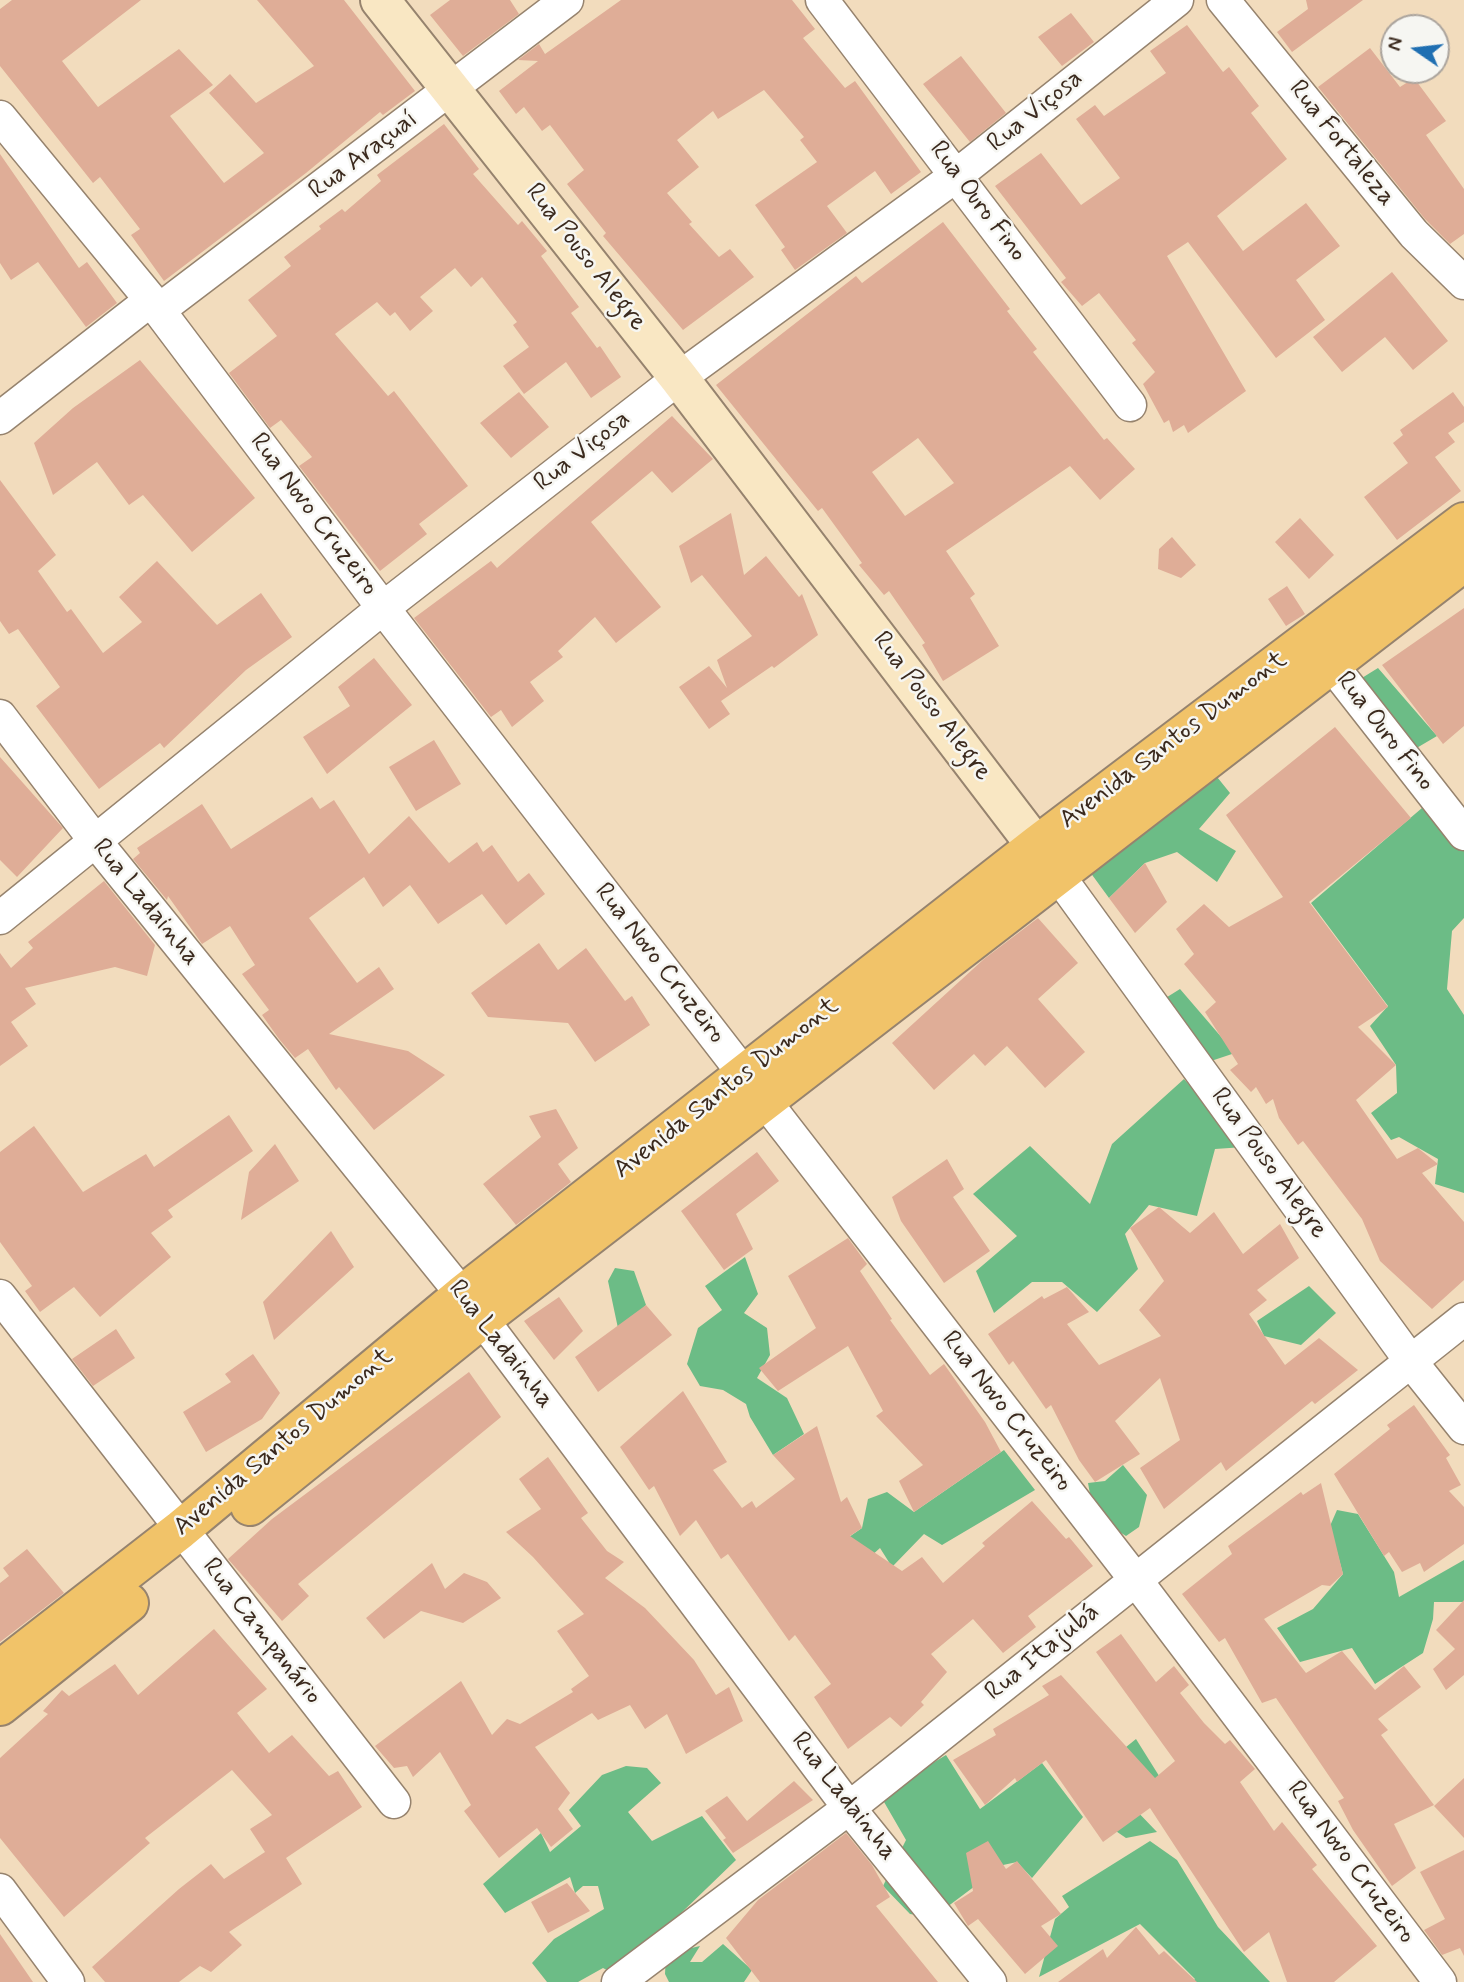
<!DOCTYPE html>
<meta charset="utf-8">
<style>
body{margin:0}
#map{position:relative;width:1464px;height:1982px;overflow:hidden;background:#f2dcbd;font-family:Mynerve,sans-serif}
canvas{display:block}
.north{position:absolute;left:1380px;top:14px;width:70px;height:70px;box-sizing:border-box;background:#f6f6f2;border:2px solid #aba49d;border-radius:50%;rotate:284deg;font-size:19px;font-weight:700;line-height:28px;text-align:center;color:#3b2a1e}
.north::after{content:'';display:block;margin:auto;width:24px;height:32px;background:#1f6fb2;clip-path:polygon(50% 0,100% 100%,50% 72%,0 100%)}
</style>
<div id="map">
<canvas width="1464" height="1982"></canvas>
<div class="north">N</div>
</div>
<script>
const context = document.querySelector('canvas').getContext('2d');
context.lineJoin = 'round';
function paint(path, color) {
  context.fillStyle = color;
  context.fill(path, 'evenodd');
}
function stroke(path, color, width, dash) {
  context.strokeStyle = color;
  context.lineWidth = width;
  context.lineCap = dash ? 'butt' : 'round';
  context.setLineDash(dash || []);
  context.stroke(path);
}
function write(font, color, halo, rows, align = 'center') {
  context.font = font + ' Mynerve,sans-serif';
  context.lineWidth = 5;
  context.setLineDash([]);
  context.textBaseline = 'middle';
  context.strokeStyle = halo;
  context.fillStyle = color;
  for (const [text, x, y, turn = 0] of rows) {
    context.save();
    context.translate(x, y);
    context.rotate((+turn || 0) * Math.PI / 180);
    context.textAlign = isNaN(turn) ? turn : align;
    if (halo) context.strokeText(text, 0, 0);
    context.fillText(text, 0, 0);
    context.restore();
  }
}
paint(new Path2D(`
 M1378,668L1437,736L1403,756L1357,681Z
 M1213,772L1230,793L1199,829L1236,851L1217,882L1177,852L1145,863L1109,898L1090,872Z
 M1429,802L1464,847V918L1452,931L1447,989L1464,1015V1193L1435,1184L1438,1159L1399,1137L1391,1140L1371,1113L1397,1093L1396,1065L1370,1026L1388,1006L1311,903Z
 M1180,989L1235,1053L1208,1062L1190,1038L1187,1024L1173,1021L1164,999Z
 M1184,1079L1244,1147L1215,1149L1197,1216L1149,1205L1125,1234L1138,1269L1097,1312L1062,1282H1032L994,1313L976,1271L1017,1236L973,1194L1030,1146L1090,1204L1112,1144Z
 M745,1257L758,1294L744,1313L767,1328L770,1355L757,1378L787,1398L804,1434L773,1455L750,1417L746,1404L723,1390L700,1386L687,1364L698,1328L722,1310L705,1286Z
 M615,1268L634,1271L646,1305L619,1333L608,1281Z
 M1309,1286L1336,1313L1301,1345L1264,1336L1257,1321Z
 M1004,1450L1035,1490L942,1545L924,1534L892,1567L880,1548L841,1583L826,1553L862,1528L868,1499L887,1492L914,1512Z
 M1123,1465L1147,1495L1139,1527L1126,1536L1094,1516L1088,1483L1105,1481Z
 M1337,1510L1358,1514L1394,1572L1399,1597L1464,1560V1602H1434L1433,1619L1423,1653L1375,1684L1352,1648L1300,1662L1277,1628L1313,1609L1343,1574L1330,1526Z
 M1136,1739L1161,1779L1131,1805L1157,1832L1126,1838L1107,1825L1105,1764Z
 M946,1755L980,1809L1042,1763L1083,1817L1032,1878L1017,1862L1003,1865L947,1907L957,1921L910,1914L883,1886L906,1840L880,1795Z
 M626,1766L647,1768L661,1783L628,1812L652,1841L702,1816L736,1860L617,1975L603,1968L578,1982H547L532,1963L554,1939L604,1909L598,1886H583L575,1893L570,1877L505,1913L483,1884L541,1833L550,1852L581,1826L569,1810L602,1775Z
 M1150,1841L1177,1860L1218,1927L1270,1982H1192L1195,1979L1140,1924L1039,1977L1055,1919L1069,1907L1062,1896Z
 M723,1944L752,1970L744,1982H669L665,1974L666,1954L700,1946L690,1962H702Z`), '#6cbc86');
paint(new Path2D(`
 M12,0H141L62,61L98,107L179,49L213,85L170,116L224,183L264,153L209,93L230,74L256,103L314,66L257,0H344L415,91L383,115L380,112L306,173L164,281L131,235L140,229L100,177L93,183L0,66V9Z
 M450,0H510L519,14L463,56L430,15Z
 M621,0H792L815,29L803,38L845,88L855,81L921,172L891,194L875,171L827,206L847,233L795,270L781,250L785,247L755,205L817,162L800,140L804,137L764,90L718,119L713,111L677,140L699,167L667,193L692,222L689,224L719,257L730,249L754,277L683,330L603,236L606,233L567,184L584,170L550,125L542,131L524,107L516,114L499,91L538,61L518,60L539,44L545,54Z
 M1306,0H1363L1292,52L1277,32L1308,9Z
 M1071,13L1094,42L1062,66L1038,37Z
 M1187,25L1223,72L1229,67L1259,106L1251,113L1287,159L1217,216L1243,251L1306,203L1340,246L1296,280L1325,320L1276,358L1188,242L1167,256L1246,391L1188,433L1184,425L1173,432L1169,420L1164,423L1143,384L1155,372L1132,343L1136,340L1099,293L1082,306L1061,282L1066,278L995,186L1041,153L1081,205L1120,178L1076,119L1095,105L1104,116L1166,73L1150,51Z
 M1370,48L1400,87L1414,78L1446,121L1426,135L1464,189V234L1450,244L1425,219L1318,87Z
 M961,56L1006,113L970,142L923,84Z
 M444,124L479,169L473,174L518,225L522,221L547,251L541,256L579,307L571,313L597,348L600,346L621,377L591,398L566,362L524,394L503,366L529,347L513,325L517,322L482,277L471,287L455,268L420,297L433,311L410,331L395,312L390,316L377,302L335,334L388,396L394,391L468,486L419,524L427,534L380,571L299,466L312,457L281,420L270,428L229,373L277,336L248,300L291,266L284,257L321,229L319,226L342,209L345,212L381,181L377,175Z
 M0,154L79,268L87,262L117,303L86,327L38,262L11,280L0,263Z
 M943,222L1010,309L1007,311L1037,349L1033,352L1104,440L1107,438L1135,469L1100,500L1070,466L946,551L975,594L970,598L999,646L943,681L922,645L925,643L889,591L884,595L859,565L862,563L822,508L818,511L716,385L856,276L862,283ZM918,438L954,483L905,516L872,472Z
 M1392,272L1448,341L1413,370L1385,337L1342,372L1313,337Z
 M140,360L255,498L192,552L143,495L129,505L97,462L53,495L34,443L73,408Z
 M519,392L549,427L511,458L480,423Z
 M1453,392L1464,407V422L1448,433L1455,442L1435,457L1461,491L1397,540L1364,497L1408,463L1393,443L1403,435L1400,430Z
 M672,416L713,459L672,493L652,471L591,522L661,607L616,643L595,617L558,651L563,657L530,682L544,701L512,727L501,710L491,717L414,618L491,561L497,568Z
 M0,480L56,555L38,571L67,612L71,609L103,653L142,622L119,597L157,561L217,625L261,593L292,637L246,670L164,748L160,743L99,789L36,706L60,687L18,629L9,634L0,621Z
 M731,513L744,575L766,556L799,597L802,594L818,635L774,668L772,666L721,701L730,714L709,729L679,687L709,666L727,688L717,660L752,636L702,575L691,583L679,546Z
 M1300,518L1334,555L1309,579L1275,542Z
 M1172,537L1196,565L1181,578L1158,569L1159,549Z
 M1287,586L1305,614L1286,626L1268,599Z
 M1464,608V726L1443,744L1382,665Z
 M374,658L412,705L327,774L303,737L350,706L338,687Z
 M1335,727L1411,818L1309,902L1388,1007L1358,1027L1396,1065L1356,1100L1397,1159L1418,1148L1438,1164L1422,1173L1464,1222V1280L1432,1309L1380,1261L1362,1219L1303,1141L1298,1145L1279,1118L1273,1099L1266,1104L1256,1087L1251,1092L1230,1070L1238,1064L1205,1012L1216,1002L1184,964L1194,954L1176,929L1204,904L1229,927L1283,897L1226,815Z
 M434,740L461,784L416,811L389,767Z
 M0,757L63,828L17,877L0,860Z
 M312,797L320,809L334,800L369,854L409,816L449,863L477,842L483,852L492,845L518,882L529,873L545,894L506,925L482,894L438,924L410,885L383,907L364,877L309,918L357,983L379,967L394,989L329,1034L408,1051L445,1075L374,1130L339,1087L336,1090L308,1049L295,1058L279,1039L262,1015L269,1010L242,974L255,965L230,926L202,944L168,896L167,900L133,859L140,853L137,848L202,804L231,849Z
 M1145,863L1167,902L1135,933L1109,898Z
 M104,881L155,945L147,976L115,967L25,988L36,1004L11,1022L28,1046L0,1066V953L11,968L33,948L28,942Z
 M1038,918L1078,963L1038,999L1085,1052L1045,1088L1007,1046L985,1066L974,1054L934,1090L892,1043L984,959Z
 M539,943L558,970L586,948L625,1001L632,996L650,1025L595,1062L568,1023L488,1017L471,993Z
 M556,1109L578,1148L558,1164L571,1182L516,1225L483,1184L541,1137L529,1116Z
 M229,1115L253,1151L168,1210L173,1217L151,1233L171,1257L100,1317L74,1287L40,1312L25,1291L32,1286L0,1242V1152L34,1126L83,1192L146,1154L154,1167Z
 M275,1144L299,1181L241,1220L249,1172Z
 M757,1152L779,1181L736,1214L753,1249L724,1270L681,1211Z
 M947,1159L964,1189L953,1197L990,1251L944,1283L901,1221L892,1197Z
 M1159,1207L1190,1233L1214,1212L1243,1254L1280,1224L1299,1258L1257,1290L1267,1300L1249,1314L1285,1365L1319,1338L1358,1370L1315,1404L1312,1401L1226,1471L1221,1462L1164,1509L1140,1468L1180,1440L1160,1378L1115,1421L1140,1454L1095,1482L1079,1460L1051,1405L1046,1409L1013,1361L1009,1365L988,1334L1042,1296L1044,1299L1067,1287L1089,1312L1067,1324L1099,1365L1161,1336L1139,1310L1164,1281L1130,1228Z
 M331,1231L354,1267L274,1340L263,1302Z
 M848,1238L867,1264L860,1271L892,1319L890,1320L930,1375L944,1364L985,1422L1001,1452L914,1512L899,1481L923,1465L876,1416L883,1411L848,1346L778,1391L759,1368L816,1328L788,1276Z
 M559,1297L583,1331L554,1360L524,1321Z
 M646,1305L672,1335L598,1392L575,1357Z
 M116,1329L135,1358L93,1386L72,1359Z
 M253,1354L280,1393L262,1419L206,1452L183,1412L231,1382L225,1374Z
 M469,1372L501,1417L298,1584L309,1596L282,1621L228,1559L272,1519Z
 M683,1391L727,1462L713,1470L742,1508L752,1501L756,1508L795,1479L773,1455L817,1426L841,1502L847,1497L862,1528L850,1536L902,1571L922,1557L943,1583L985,1546L982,1543L1032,1501L1066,1539L1069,1537L1093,1566L1028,1616L1036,1627L1003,1653L973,1619L931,1654L947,1672L921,1702L924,1705L901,1727L890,1717L848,1749L814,1697L831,1684L795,1635L789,1641L728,1554L721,1559L696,1520L680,1536L654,1486L649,1490L620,1447Z
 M1414,1405L1450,1455L1446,1458L1461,1485L1449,1491L1464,1507V1544L1424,1572L1420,1563L1402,1572L1389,1552L1384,1556L1334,1474L1390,1429L1387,1425Z
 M548,1457L588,1513L581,1518L607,1551L624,1562L605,1578L645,1608L694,1660L716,1695L729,1687L743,1721L686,1754L667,1714L645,1729L630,1705L598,1720L592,1713L535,1747L570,1793L558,1809L573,1829L551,1847L537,1828L499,1858L464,1811L471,1805L440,1752L413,1777L407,1766L394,1768L375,1746L461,1681L492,1735L507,1719L520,1724L573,1692L571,1689L589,1676L557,1631L584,1614L533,1557L506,1532L541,1509L519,1479Z
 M1321,1483L1343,1574L1330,1586L1322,1585L1264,1619L1306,1673L1342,1651L1375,1690L1404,1666L1421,1687L1378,1719L1388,1730L1381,1735L1434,1805L1394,1824L1416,1868L1392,1886L1353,1830L1338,1801L1344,1798L1276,1698L1262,1703L1225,1638L1219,1642L1182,1594L1232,1554L1228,1546L1301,1492L1303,1495Z
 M27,1549L64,1593L0,1642V1583L9,1576L3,1568Z
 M432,1563L445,1589L464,1573L487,1582L501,1598L463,1623L421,1611L384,1639L366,1618Z
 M1464,1600V1675L1446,1690L1433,1669L1455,1649L1436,1630Z
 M214,1629L267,1689L237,1713L269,1753L292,1735L329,1776L338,1771L362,1807L286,1858L302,1884L229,1932L242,1945L211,1972L200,1966L179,1982H105L92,1967L179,1889L211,1864L224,1879L265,1852L250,1829L272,1815L232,1770L145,1838L150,1843L64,1917L0,1838V1758L48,1714L43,1711L62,1690L69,1696L115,1664L138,1695Z
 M1121,1634L1156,1682L1174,1666L1189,1685L1180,1693L1204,1723L1225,1744L1230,1740L1255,1769L1240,1782L1274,1831L1282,1822L1317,1865L1312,1869L1377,1946L1334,1982H1287L1269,1932L1244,1952L1150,1808L1103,1842L1046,1760L1017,1782L1015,1778L985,1805L953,1760L996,1735L993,1729L1049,1695L1042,1686L1061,1675L1155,1778L1175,1761L1096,1652Z
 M1464,1778V1838L1434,1806Z
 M794,1781L813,1800L733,1853L723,1840L726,1838L705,1811L727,1796L747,1821Z
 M846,1833L872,1865L890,1897L876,1906L938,1982H760L726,1938L758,1900Z
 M988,1841L1006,1869L1017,1861L1061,1914L1041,1926L1058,1946L1025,1974L978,1919L968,1926L954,1903L973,1891L966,1853Z
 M1464,1850V1956L1460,1948L1442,1955L1424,1930L1445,1919L1420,1872Z
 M567,1883L590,1911L548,1933L531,1902Z
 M1136,1927L1159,1955L1164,1951L1197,1982H1058L1103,1949L1107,1958Z
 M0,1934L33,1982H0Z`), '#dfad97');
const minor = new Path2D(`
 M822,0L1130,405
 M1223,0L1414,234L1464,283
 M0,117L151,300L383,608L1135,1579L1440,1982
 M159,310L567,0
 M0,418L151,300
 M1331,664L1464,834
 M0,716L96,842L482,1319L849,1808L990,1982
 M1058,875L1412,1363L1464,1428
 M0,918L383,608L679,378L957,175L1177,0
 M0,1296L394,1802
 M0,1890L68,1982
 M618,1982L849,1808L1464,1319`);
const secondary = new Path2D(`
 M380,0L679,378L1056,872`);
const primary = new Path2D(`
 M250,1506L482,1319L1464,562
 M0,1670L180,1530L462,1295L1037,845L1464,522
 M0,1706L129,1603`);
stroke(minor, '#96836e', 35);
stroke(secondary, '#96836e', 42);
stroke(primary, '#96836e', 42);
stroke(minor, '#fff', 32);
stroke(secondary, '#f9e7c3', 38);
stroke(primary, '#f1c369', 38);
write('26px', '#3b2a1e', '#f6f6f2', [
 ["Rua Viçosa",1036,112,-39],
 ["Rua Fortaleza",1341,144,51],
 ["Rua Araçuaí",364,156,-37],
 ["Rua Ouro Fino",977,202,53],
 ["Rua Pouso Alegre",585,258,52],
 ["Rua Viçosa",583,452,-38],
 ["Rua Novo Cruzeiro",313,515,53],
 ["Rua Pouso Alegre",931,707,53],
 ["Rua Ouro Fino",1384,732,52],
 ["Avenida Santos Dumont",1174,741,-37],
 ["Rua Ladainha",145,903,51],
 ["Rua Novo Cruzeiro",659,964,52],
 ["Avenida Santos Dumont",727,1089,-38],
 ["Rua Pouso Alegre",1268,1164,54],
 ["Rua Ladainha",500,1345,52],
 ["Rua Novo Cruzeiro",1006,1412,52],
 ["Avenida Santos Dumont",284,1443,-40],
 ["Rua Campanário",261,1632,52],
 ["Rua Itajubá",1043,1653,-39],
 ["Rua Ladainha",843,1797,52],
 ["Rua Novo Cruzeiro",1350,1863,53]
]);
</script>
